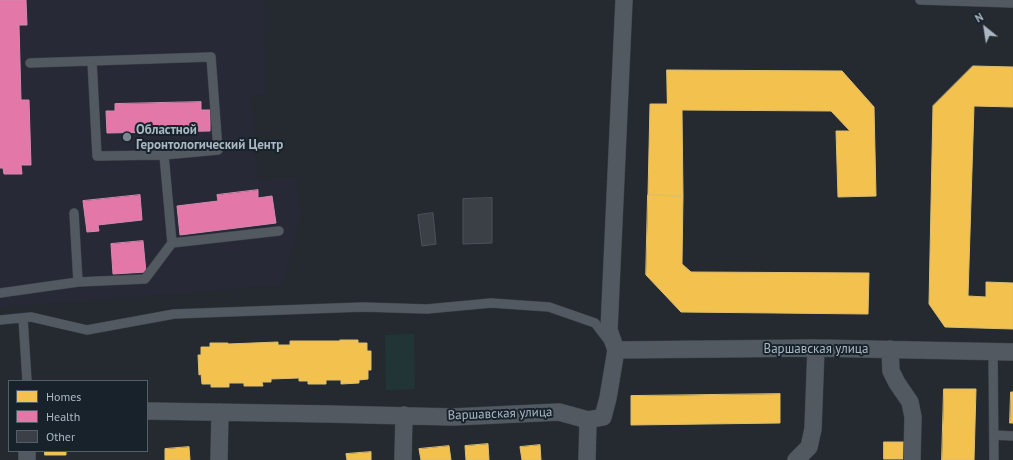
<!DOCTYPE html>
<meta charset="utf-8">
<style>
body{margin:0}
#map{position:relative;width:1013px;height:460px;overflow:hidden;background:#242a30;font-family:"PT Sans",sans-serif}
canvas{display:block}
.legend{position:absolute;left:8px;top:380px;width:140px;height:72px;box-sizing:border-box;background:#17222b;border:1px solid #525e68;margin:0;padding:5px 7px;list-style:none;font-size:12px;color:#abb8c4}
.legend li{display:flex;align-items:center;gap:8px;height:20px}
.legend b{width:20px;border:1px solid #525e68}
.north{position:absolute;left:965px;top:8px;width:40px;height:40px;-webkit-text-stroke:3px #17222b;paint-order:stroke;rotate:330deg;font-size:11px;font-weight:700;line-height:16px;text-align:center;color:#abb8c4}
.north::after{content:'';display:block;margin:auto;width:14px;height:18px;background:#abb8c4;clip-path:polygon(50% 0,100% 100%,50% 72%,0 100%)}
</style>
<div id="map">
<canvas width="1013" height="460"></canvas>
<ul class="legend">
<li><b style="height:11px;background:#f2c14e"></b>Homes</li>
<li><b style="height:11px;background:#e377a8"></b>Health</li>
<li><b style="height:11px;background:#3a4045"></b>Other</li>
</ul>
<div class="north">N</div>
</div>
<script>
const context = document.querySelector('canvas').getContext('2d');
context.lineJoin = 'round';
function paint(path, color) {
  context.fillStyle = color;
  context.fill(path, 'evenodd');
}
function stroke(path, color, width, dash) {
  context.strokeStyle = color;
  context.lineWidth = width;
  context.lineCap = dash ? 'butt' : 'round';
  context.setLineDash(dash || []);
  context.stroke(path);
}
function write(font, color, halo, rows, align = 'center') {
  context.font = font + ' "PT Sans",sans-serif';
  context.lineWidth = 4;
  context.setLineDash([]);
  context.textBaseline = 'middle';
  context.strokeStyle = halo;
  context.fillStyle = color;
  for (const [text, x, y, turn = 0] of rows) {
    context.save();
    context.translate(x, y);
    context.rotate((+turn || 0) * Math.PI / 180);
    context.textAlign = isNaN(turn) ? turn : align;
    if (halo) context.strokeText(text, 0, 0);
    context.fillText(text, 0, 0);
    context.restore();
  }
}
paint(new Path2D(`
 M0,0H264L266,94L251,97L258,181L296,177L301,217L282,285L0,307Z`), '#282937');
paint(new Path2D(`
 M414,334L415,389L386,390L385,335Z`), '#213536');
const homes = new Path2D(`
 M973,66L1013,67V107L974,106L968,296L986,297V282L1013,283V329L945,327L929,304L933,106Z
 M667,70L842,71L874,107L876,196L838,197L836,131H850L831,111L682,110L683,196L648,195L650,104H667Z
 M648,195L683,196L682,264L691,272L869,273L868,314L681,312L646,275Z
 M340,340H358V343H367V351H371V370H368V379L359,380V383L341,384V380H326V384H308V381H299V378L271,379V382H262L263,386H244V383H229V387H211V384H202L201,374L199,375L198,355H201V347H210V343H228V344L278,342V345H290V341H340Z
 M944,389H976L974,460H942Z
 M1011,392H1013V423H1010Z
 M780,394V423L631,425V396Z
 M884,442H904L903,459H884Z
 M488,444L489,460H466L465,446Z
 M540,445L541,460H522L520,447Z
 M449,446L451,460H421L419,449Z
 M189,447L190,460H165V449Z
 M45,451H66V455H45Z
 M371,452V460H347L346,454Z`);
paint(homes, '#f2c14e');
stroke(homes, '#ddbe71', 1);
const health = new Path2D(`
 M0,0H26L27,25H19L21,100H29L31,165H21L22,174H4L3,168H0Z
 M201,102V110H210V131L107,133L106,111H115V104Z
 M258,190V198L272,196L276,223L180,235L177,206L218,201L217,195Z
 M140,195L142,220L98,225L99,231L87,232L83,201Z
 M143,241L146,272L113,274L111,244Z`);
paint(health, '#e377a8');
stroke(health, '#d28ab0', 1);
const building = new Path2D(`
 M492,198V243L463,244V199Z
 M433,213L436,244L422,246L418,215Z`);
paint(building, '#3a4045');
stroke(building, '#4b5259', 1);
const service = new Path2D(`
 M920,0L1013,3
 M92,61L97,156L164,155
 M30,63L211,57L218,150L164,155L172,243
 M74,213L78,282
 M0,293L78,282L145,279L172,243L279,231
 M23,318L27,381
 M0,320L31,317L87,330L174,314L363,307L427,309L491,303L549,307L595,323L608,340
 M993,351L994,460
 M994,435L1013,436`);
const minor = new Path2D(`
 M890,349L891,371L897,383L910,402L913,417L912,460
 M616,350L609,330L624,0
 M147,411L328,414L453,417L559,412L588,420L603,417L608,398L616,350L816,348L1013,352
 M27,460V451
 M219,460L220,412
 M403,460L404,415
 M587,460L588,420
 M796,460L809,447L813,429L816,348`);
stroke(service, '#40454a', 10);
stroke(minor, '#40454a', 18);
stroke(service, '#525960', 9);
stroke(minor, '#525960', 17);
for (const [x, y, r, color] of [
 [127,137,5,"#7c8690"]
]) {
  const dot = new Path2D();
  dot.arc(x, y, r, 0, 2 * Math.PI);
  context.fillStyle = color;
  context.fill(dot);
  stroke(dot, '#17222b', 1.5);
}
write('bold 13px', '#abb8c4', '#17222b', [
 ["Областной",136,130],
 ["Геронтологический Центр",136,145]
], 'left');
write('13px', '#abb8c4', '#17222b', [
 ["Варшавская улица",816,349],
 ["Варшавская улица",500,414,-2]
]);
</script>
